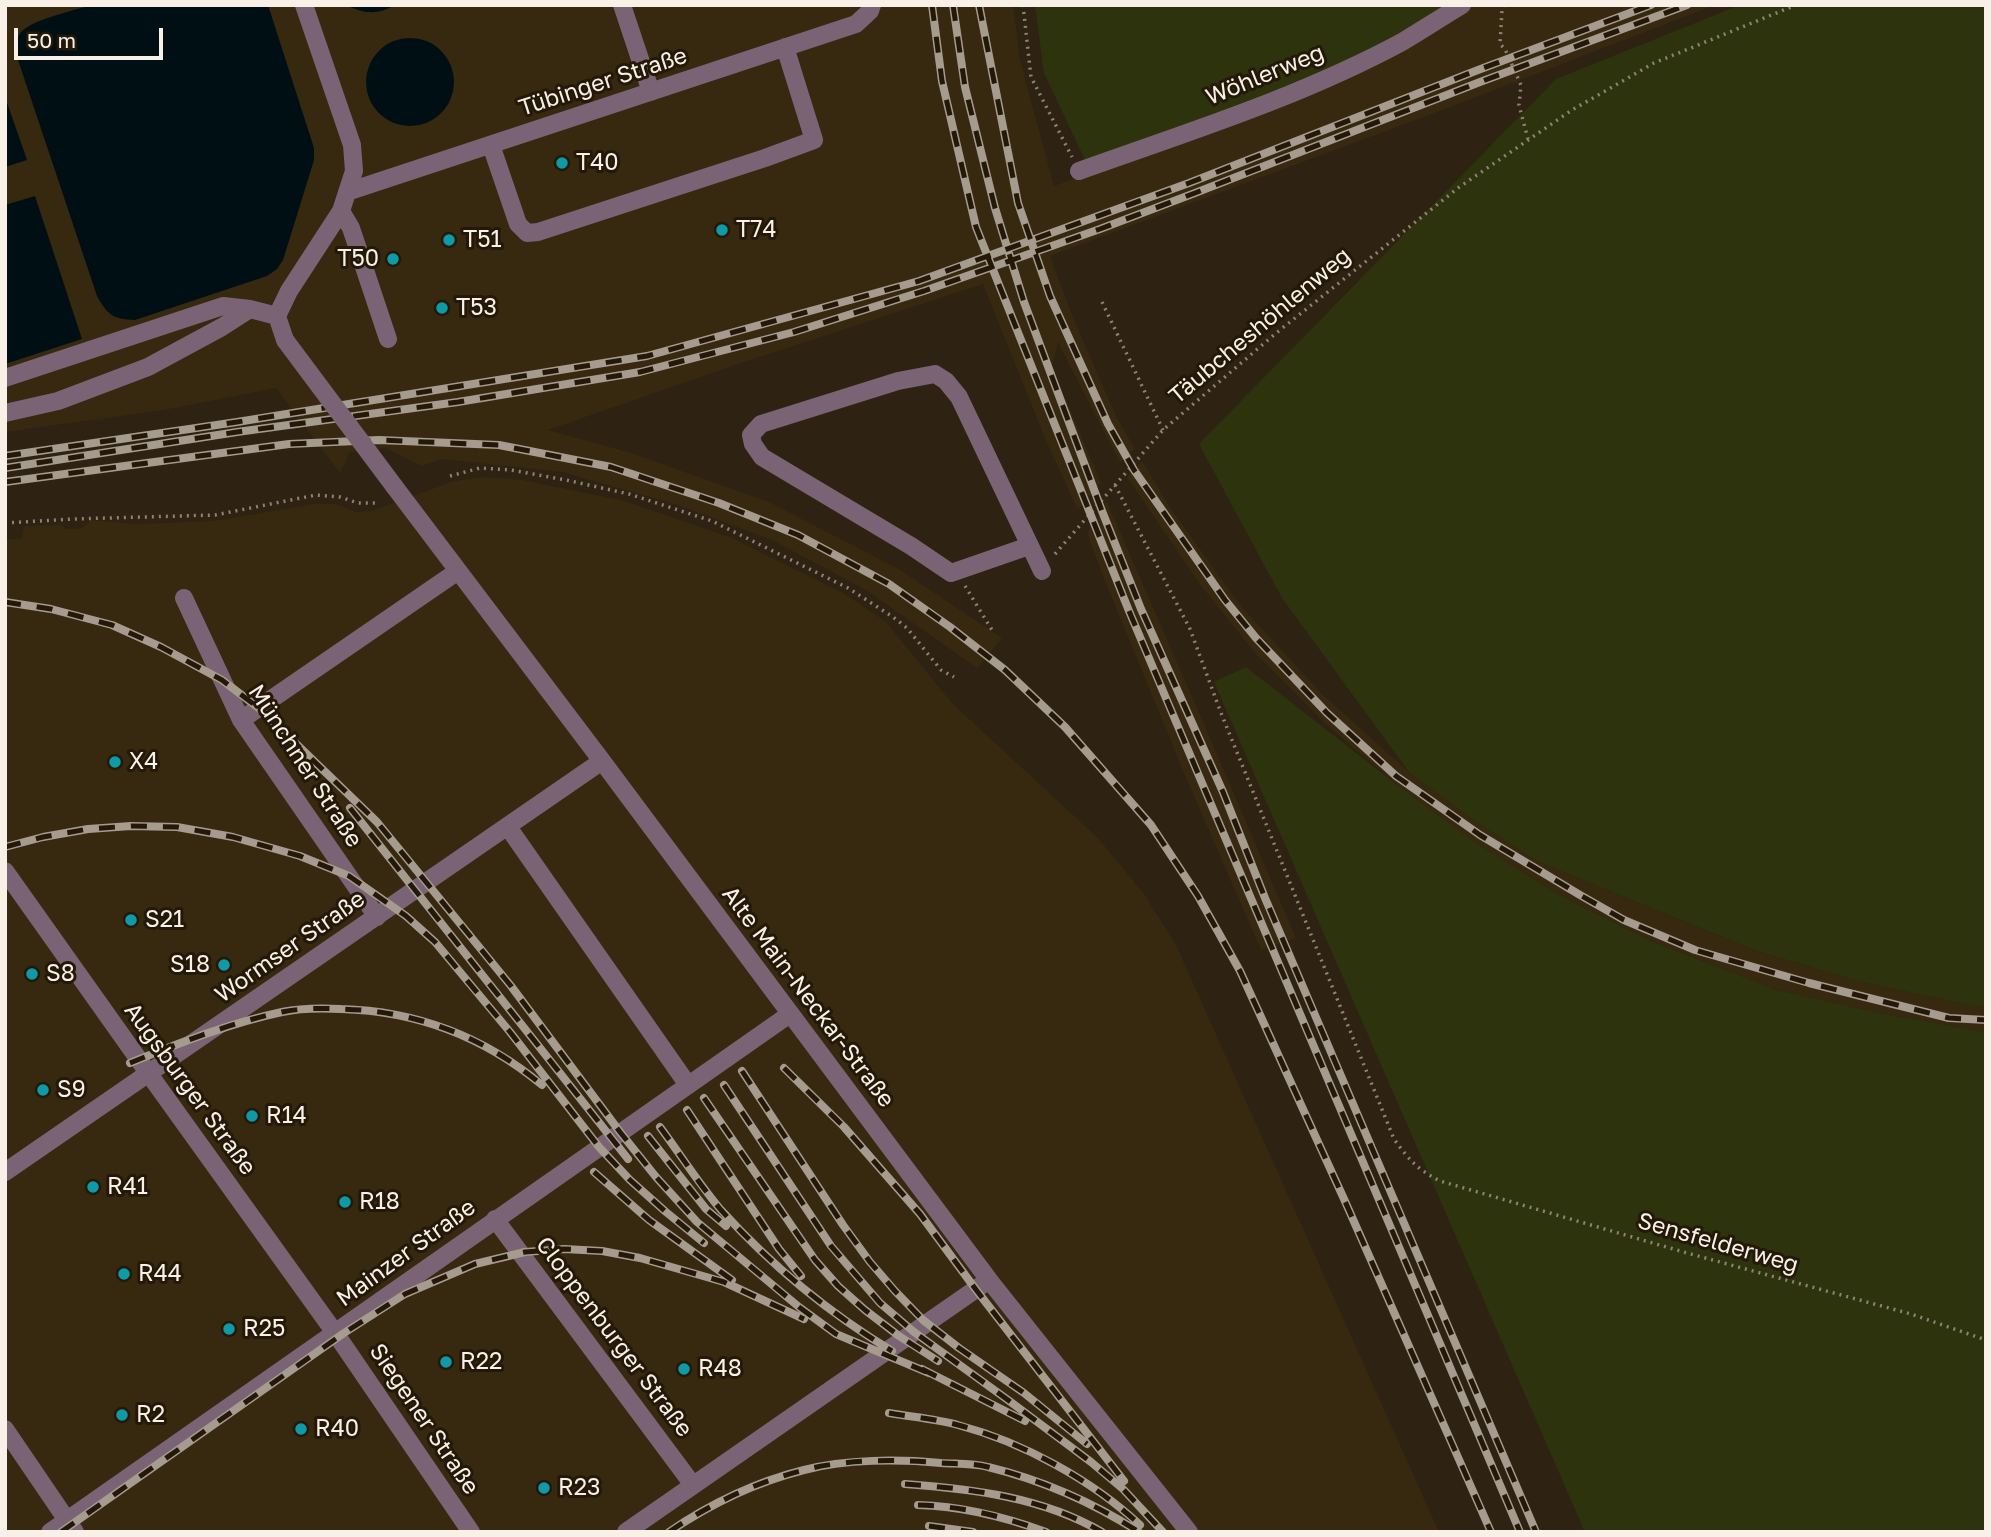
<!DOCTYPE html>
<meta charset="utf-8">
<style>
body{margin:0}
#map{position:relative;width:1991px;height:1537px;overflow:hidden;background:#2e2212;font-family:"Golos Text",sans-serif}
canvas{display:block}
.frame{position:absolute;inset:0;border:7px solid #f9f1e7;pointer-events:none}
.scale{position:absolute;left:14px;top:28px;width:149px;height:32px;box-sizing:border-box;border:4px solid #f9f1e7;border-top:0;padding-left:9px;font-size:21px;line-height:24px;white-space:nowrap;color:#f9f1e7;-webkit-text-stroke:5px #241908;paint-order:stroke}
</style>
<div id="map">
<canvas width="1991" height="1537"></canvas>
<div class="frame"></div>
<div class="scale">50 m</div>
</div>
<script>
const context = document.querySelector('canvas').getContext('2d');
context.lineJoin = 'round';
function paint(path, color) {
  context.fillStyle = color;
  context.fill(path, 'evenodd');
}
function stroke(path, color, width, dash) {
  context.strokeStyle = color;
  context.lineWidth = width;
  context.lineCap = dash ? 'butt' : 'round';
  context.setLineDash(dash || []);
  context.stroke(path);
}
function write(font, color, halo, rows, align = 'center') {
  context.font = font + ' "Golos Text",sans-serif';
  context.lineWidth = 6;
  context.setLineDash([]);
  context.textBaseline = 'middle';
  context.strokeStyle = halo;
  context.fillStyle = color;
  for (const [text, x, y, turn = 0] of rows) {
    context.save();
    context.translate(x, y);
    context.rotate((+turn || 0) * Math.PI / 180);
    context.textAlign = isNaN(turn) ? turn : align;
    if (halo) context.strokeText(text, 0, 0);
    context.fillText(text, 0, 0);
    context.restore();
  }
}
paint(new Path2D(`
 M5,5H1013L1020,60L1054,186L1229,121L1223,110L1337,67L1450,5H1715L1437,112L1050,256L1074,320L1117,418L1135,449L1120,462L1058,343L1052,367L1101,483L1078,510L1047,443L983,284L738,364L548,430L631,453L769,502L900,570L1002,638L977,668L866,590L772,540L678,505L562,472L442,459L421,466L386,448L350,452L340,473L276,388L164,410L5,432Z
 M1142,461L1171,509L1240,605L1323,695L1409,772L1471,818L1539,862L1757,951L1862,982L1975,1006L1986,1007V1032L1893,1016L1777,990L1648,940L1561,896L1481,848L1401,788L1328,726L1257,655L1201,586L1127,477Z
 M481,477L522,480L625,501L732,538L845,594L885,621L953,704L1099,839L1144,894L1176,945L1439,1532H5V540L22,538L24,526L62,525L65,529H81L91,520L136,524L214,521L315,504H336L356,512L372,511L451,482Z
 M1107,502L1207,731L1296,938L1261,950L1184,773L1103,576L1087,533Z`), '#372810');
paint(new Path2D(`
 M1035,5H1450L1337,67L1139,142L1085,160L1044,73Z
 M1740,5H1986V1007L1975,1006L1862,982L1757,951L1539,862L1471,818L1409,772L1282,598L1199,444L1556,79Z
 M1246,667L1401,788L1481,847L1561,896L1648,940L1777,990L1893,1016L1986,1032V1532H1585L1214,682Z`), '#2d340d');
paint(new Path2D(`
 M91,5H268L314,148V160L283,260L277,269L267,276L135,320C112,319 108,315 97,296L17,57C16,49 15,43 19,35C27,20 74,11 91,5Z
 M346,5H395C378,15 363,14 346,5Z
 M366 82a44 44 0 1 1 88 0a44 44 0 1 1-88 0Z
 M5,97L27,160L5,167Z
 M35,196L82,339L5,364V205Z`), '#000f13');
stroke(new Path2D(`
 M1023,5L1031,77L1072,157
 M1505,5L1502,10L1500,44L1505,49L1521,85L1519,105L1528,139
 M1102,302L1163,430
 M450,476L480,468L511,470L566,480L629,494L712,521L848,588L893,617L907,628L941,670L954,677
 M1115,485L1190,629L1221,713L1394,1139C1409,1160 1417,1169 1440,1181L1687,1253L1911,1314L1986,1340
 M5,523L73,519L215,515L316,495L340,497L358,503H378
 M1055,554L1163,430L1275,334L1458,188L1572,110L1654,63L1796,5
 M965,586L992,630`), '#8d8376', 3.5, [2, 5]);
stroke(new Path2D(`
 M622,5L651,92
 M491,145L518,224L527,233L538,232L765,158L814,140L785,47
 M1079,171C1188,132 1300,97 1402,42C1422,30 1442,17 1462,5
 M347,192L856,24L870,11L872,5
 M341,211L351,228L388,339
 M285,340L277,316L289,291L341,211L354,171L352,145L304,5
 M5,378L223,306L250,309
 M5,413L58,401L148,367L222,327L250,309L277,316
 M394,486L602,761L989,1280L1189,1532
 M1029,546L951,573L911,546L762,457L753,444L751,435L761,424L898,381L935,374L946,381L959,397L1042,571
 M184,598L241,720L377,917
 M241,720L458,571
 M508,827L688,1085
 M5,871L149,1074L338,1337L471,1532
 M5,1172L602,761
 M495,1219L693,1485
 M5,1429L75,1532
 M50,1532C298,1361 542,1185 790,1014
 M626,1532L989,1280`), '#7a6374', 18);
const rail = new Path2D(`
 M932,5L942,81L976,227L1129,611L1520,1532
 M953,5L965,87L995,208L1024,302L1102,511L1141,609L1223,792L1265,898L1536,1532
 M979,5L1018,203L1050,296L1108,424L1134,470L1225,600L1256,638L1327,713L1396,776L1480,835L1580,895L1624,920L1695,950L1809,983L1949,1018L1986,1020
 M5,456L237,422L647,356L919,281L1189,183L1478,70L1651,5
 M5,468L237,432L458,402L640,372L794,332L924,291L1100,229L1195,193L1480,82L1687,5
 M5,482L289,444L379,440L499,445L611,467L719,503L798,535L889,584L950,627L1005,670L1065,727L1151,825L1198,896L1240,971L1344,1199L1491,1532
 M5,602L51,609L112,625L161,647L222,680L260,709L377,822L511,986L620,1132L656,1177L697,1222L799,1307L836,1334L929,1373
 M350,808L628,1159
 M5,847L43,837L88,829L131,826L177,827L233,837L300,856L349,876L406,916L435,942L510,1032L599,1147L630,1180L666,1212L704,1243
 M130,1063C179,1043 230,1023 282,1012C301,1008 322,1008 341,1009C417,1011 483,1036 542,1085
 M784,1068L844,1127L920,1214L977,1291L1124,1481
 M742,1071L843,1225L870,1262L895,1291L923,1320L959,1348L1024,1393L1087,1444
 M724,1085L831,1246L880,1303L914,1332L1008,1400L1091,1462L1123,1489L1163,1532
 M704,1098L815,1260L838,1286L865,1310L899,1336L938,1361
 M687,1110L779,1249L801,1276
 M660,1127C680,1154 699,1184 721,1210C770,1264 829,1313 892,1351
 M648,1136L706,1209L726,1226
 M594,1172L649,1220L732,1280
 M922,1369L1025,1421
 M889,1413C912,1417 936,1419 958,1425C1022,1442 1092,1480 1140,1525
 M905,1484C973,1489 1042,1497 1102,1532
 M918,1505C963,1506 1005,1517 1046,1532
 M929,1526L973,1532
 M61,1532L344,1333L405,1294L475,1264L525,1252L564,1249L602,1251L640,1258L724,1282L804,1319
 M669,1532C710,1504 756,1482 804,1470C845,1459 899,1459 941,1463C956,1464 973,1463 988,1467C1042,1480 1092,1502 1139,1532`);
stroke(rail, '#a59b8e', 8);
stroke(rail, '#241908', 5, [16]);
stroke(new Path2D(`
 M285,340L394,486`), '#7a6374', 18);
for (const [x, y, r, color] of [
 [562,163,7,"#0f9aa8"],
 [722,230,7,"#0f9aa8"],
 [449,240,7,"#0f9aa8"],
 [393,259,7,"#0f9aa8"],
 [442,308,7,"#0f9aa8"],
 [115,762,7,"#0f9aa8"],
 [131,920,7,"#0f9aa8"],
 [224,965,7,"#0f9aa8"],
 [32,974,7,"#0f9aa8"],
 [43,1090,7,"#0f9aa8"],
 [252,1116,7,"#0f9aa8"],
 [93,1187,7,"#0f9aa8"],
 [345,1202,7,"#0f9aa8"],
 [124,1274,7,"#0f9aa8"],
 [229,1329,7,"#0f9aa8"],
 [446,1362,7,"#0f9aa8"],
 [684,1369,7,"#0f9aa8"],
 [122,1415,7,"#0f9aa8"],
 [301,1429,7,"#0f9aa8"],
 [544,1488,7,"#0f9aa8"]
]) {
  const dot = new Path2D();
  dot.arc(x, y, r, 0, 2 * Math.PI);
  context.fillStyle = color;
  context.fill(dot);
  stroke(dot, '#241908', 2.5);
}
write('23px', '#f9f1e7', '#241908', [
 ["Wöhlerweg",1265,75,-22],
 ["Tübinger Straße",603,82,-18],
 ["Täubcheshöhlenweg",1260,326,-40],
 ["Münchner Straße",305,766,57],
 ["Wormser Straße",290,947,-35],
 ["Alte Main-Neckar-Straße",808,997,53],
 ["Augsburger Straße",190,1089,54],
 ["Sensfelderweg",1718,1243,16],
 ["Mainzer Straße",406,1253,-36],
 ["Cloppenburger Straße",614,1337,53],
 ["Siegener Straße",424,1419,56]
]);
write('23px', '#f9f1e7', '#241908', [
 ["T40",576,163],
 ["T74",736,230],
 ["T51",463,240],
 ["T50",379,259,"right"],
 ["T53",456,308],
 ["X4",129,762],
 ["S21",145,920],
 ["S18",210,965,"right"],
 ["S8",46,974],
 ["S9",57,1090],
 ["R14",266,1116],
 ["R41",107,1187],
 ["R18",359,1202],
 ["R44",138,1274],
 ["R25",243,1329],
 ["R22",460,1362],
 ["R48",698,1369],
 ["R2",136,1415],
 ["R40",315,1429],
 ["R23",558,1488]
], 'left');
</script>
